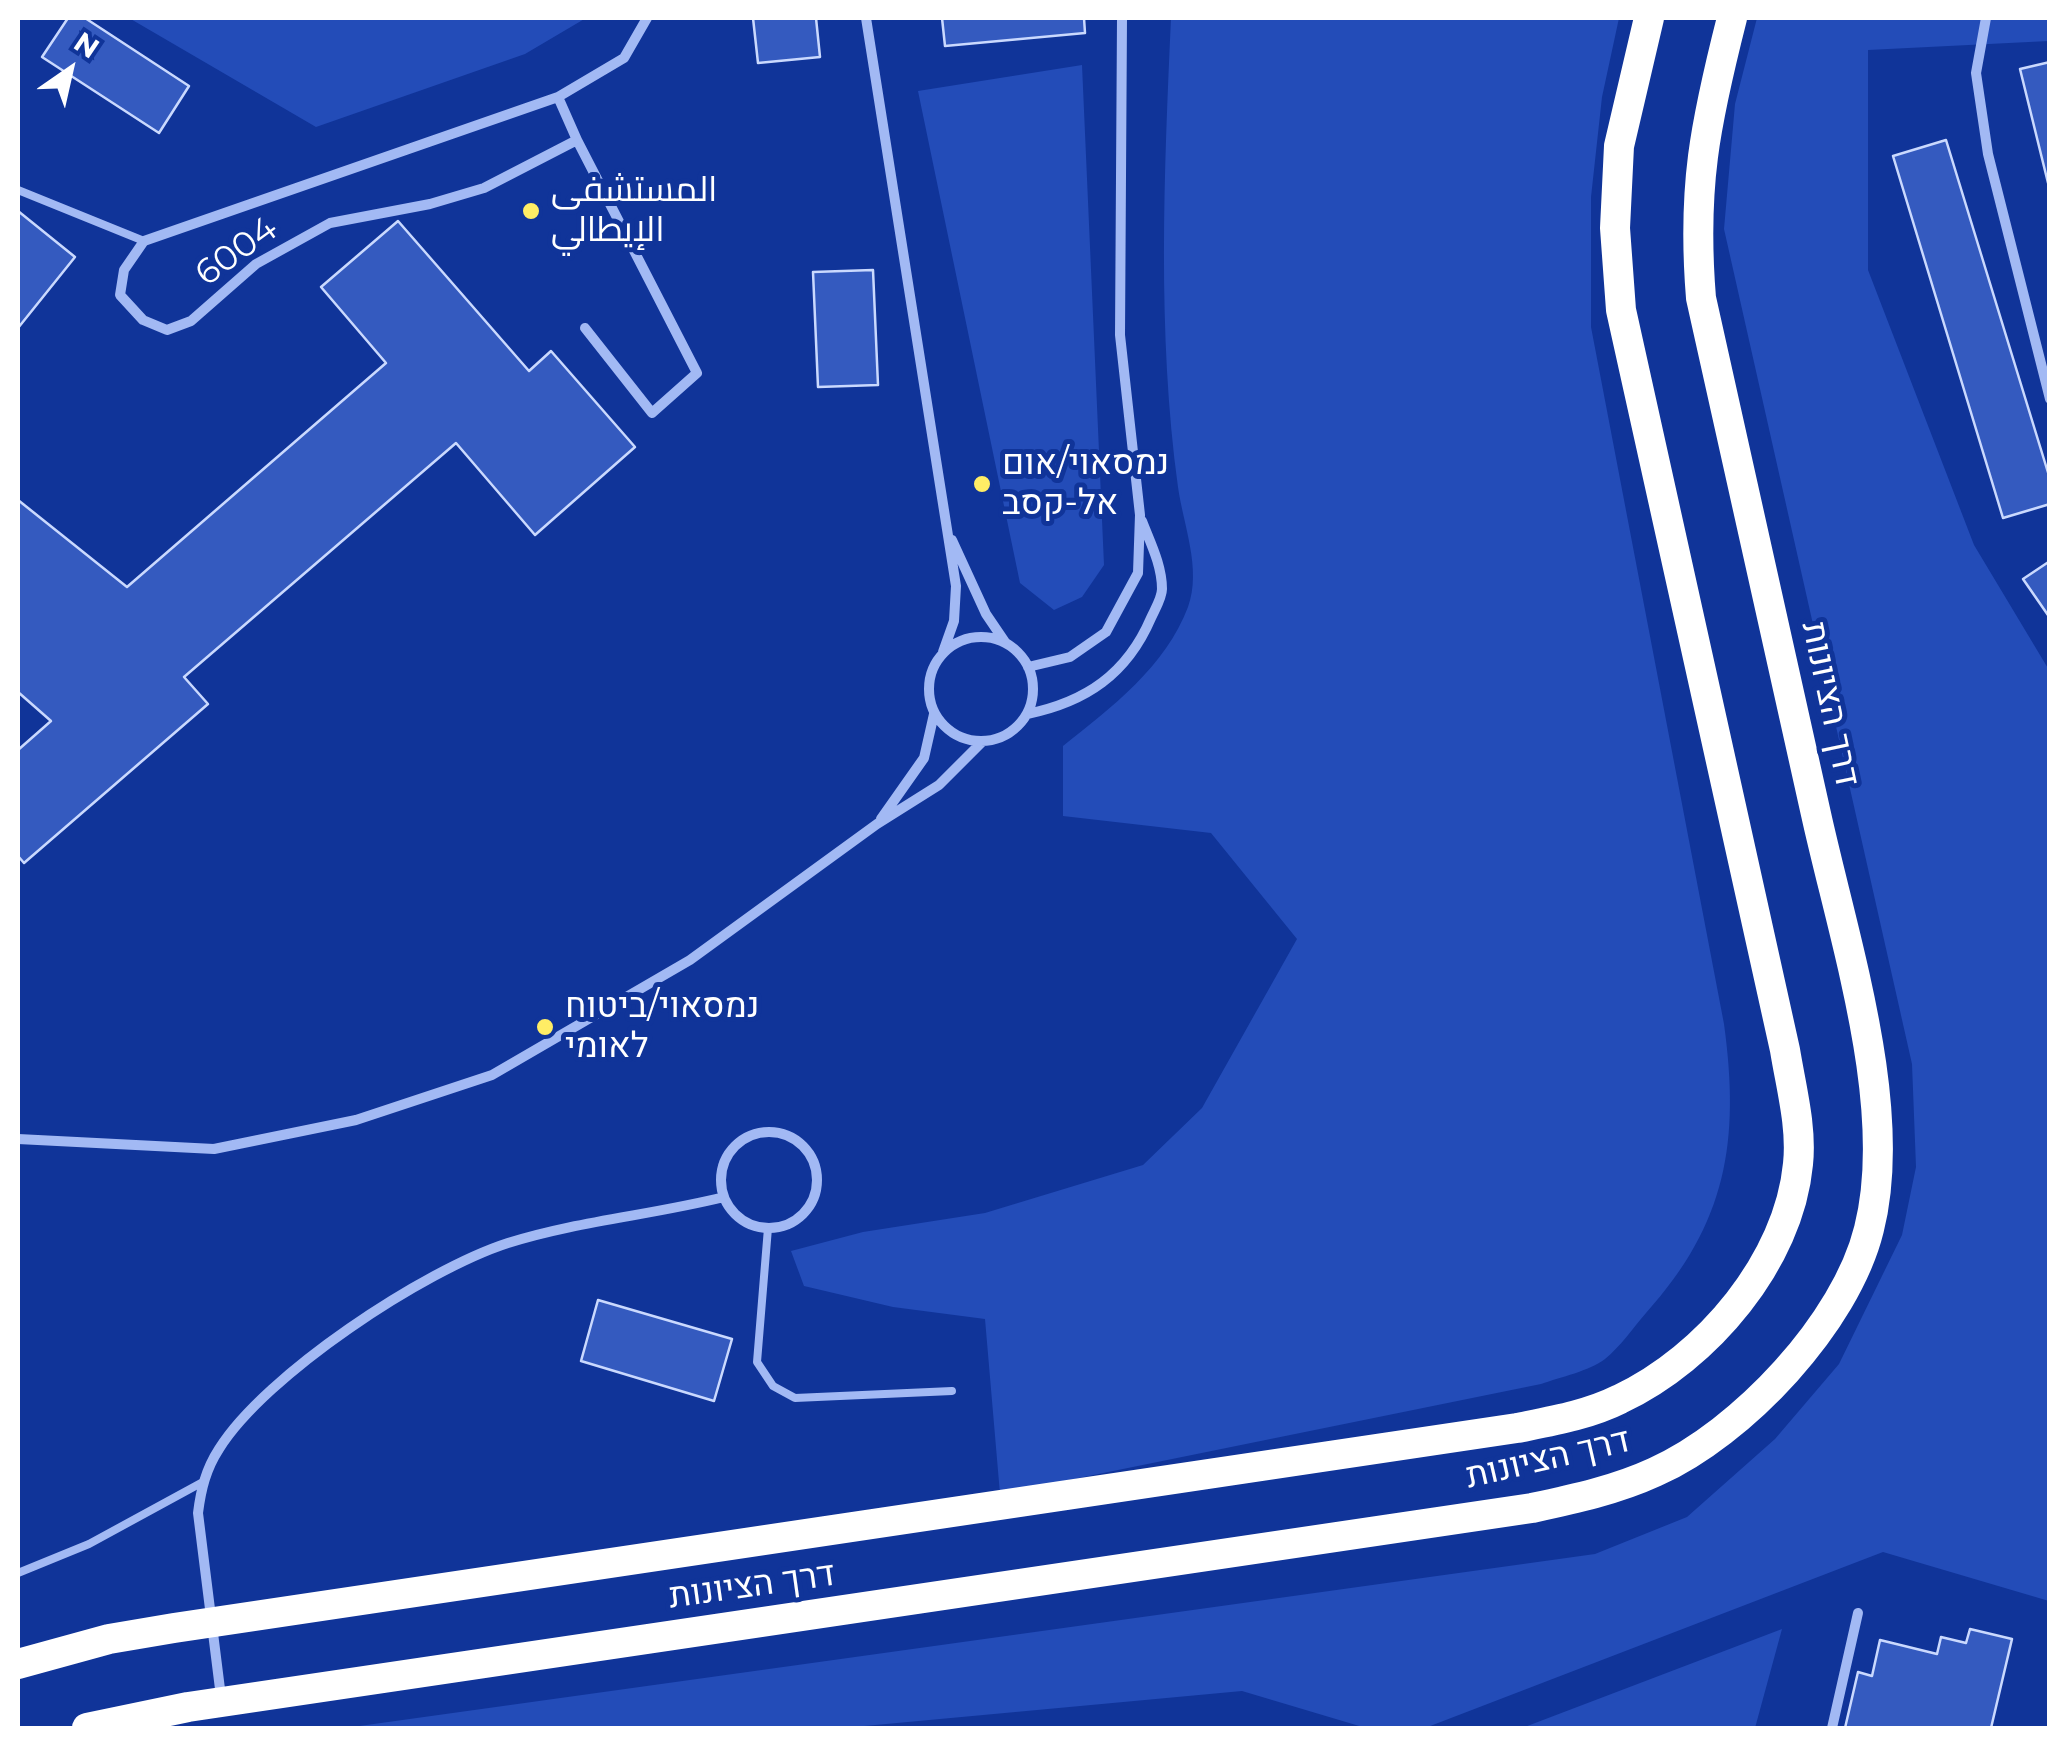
<!DOCTYPE html>
<meta charset="utf-8">
<style>
body{margin:0}
#map{position:relative;width:2067px;height:1746px;overflow:hidden;background:#103499;font-family:Montserrat,sans-serif}
canvas{display:block}
.frame{position:absolute;inset:0;border:20px solid #fff;pointer-events:none}
.north{position:absolute;left:20px;top:20px;width:100px;height:100px;-webkit-text-stroke:8px #103499;paint-order:stroke;rotate:34deg;font-size:28px;font-weight:700;line-height:40px;text-align:center;color:#fff}
.north::after{content:'';display:block;margin:auto;width:35px;height:45px;background:#fff;clip-path:polygon(50% 0,100% 100%,50% 72%,0 100%)}
</style>
<div id="map">
<canvas width="2067" height="1746"></canvas>
<div class="frame"></div>
<div class="north">N</div>
</div>
<script>
const context = document.querySelector('canvas').getContext('2d');
context.lineJoin = 'round';
function paint(path, color) {
  context.fillStyle = color;
  context.fill(path, 'evenodd');
}
function stroke(path, color, width, dash) {
  context.strokeStyle = color;
  context.lineWidth = width;
  context.lineCap = dash ? 'butt' : 'round';
  context.setLineDash(dash || []);
  context.stroke(path);
}
function write(font, color, halo, rows, align = 'center') {
  context.font = font + ' Montserrat,Cairo,Heebo,sans-serif';
  context.lineWidth = 10;
  context.setLineDash([]);
  context.textBaseline = 'middle';
  context.strokeStyle = halo;
  context.fillStyle = color;
  for (const [text, x, y, turn = 0] of rows) {
    context.save();
    context.translate(x, y);
    context.rotate((+turn || 0) * Math.PI / 180);
    context.textAlign = isNaN(turn) ? turn : align;
    if (halo) context.strokeText(text, 0, 0);
    context.fillText(text, 0, 0);
    context.restore();
  }
}
paint(new Path2D(`
 M129,18H586L525,54L316,127Z
 M1171,18H1619L1602,97L1591,197V327L1724,1024C1740,1141 1727,1223 1646,1313C1633,1328 1620,1347 1605,1359C1589,1371 1561,1377 1541,1384L1000,1494L985,1319L893,1307L804,1286L791,1251L863,1232L985,1213L1143,1165L1202,1108L1297,939L1211,833L1063,816V746C1111,708 1166,666 1188,607C1202,569 1183,524 1178,487C1157,332 1164,173 1171,18Z
 M1757,18H2049V41L1868,50V270L1974,545L2049,670V1601L1883,1552L1425,1728H1366L1242,1691L843,1728H345L1595,1554L1687,1517L1775,1439L1839,1364L1902,1235L1916,1167L1912,1064L1724,229L1735,104Z
 M1082,65L1104,565L1082,597L1054,610L1020,583L918,91Z
 M1782,1629L1755,1728H1522Z`), '#234cb8');
const building = new Path2D(`
 M68,18H85L189,86L159,133L42,57Z
 M753,18H816L820,57L758,63Z
 M942,18H1084L1085,33L945,46Z
 M2050,62V191L2020,69Z
 M1946,140L2050,479V504L2003,518L1893,156Z
 M18,211L75,257L18,328Z
 M398,221L529,371L551,351L635,447L535,535L456,443L184,677L208,704L24,863L18,856V750L51,721L18,692V500L127,587L386,363L321,287Z
 M873,270L878,385L818,387L813,272Z
 M2050,561V618L2023,579Z
 M598,1300L732,1339L714,1401L581,1361Z
 M1970,1629L2012,1639L1991,1728H1845L1858,1672L1872,1676L1880,1640L1937,1654L1941,1637L1966,1643Z`);
paint(building, '#345abf');
stroke(building, '#cad9fe', 2.5);
stroke(new Path2D(`
 M18,190L144,241
 M768,1228L757,1362L773,1386L795,1398L952,1391
 M18,1573L89,1544L201,1483`), '#a2b9f4', 8);
stroke(new Path2D(`
 M866,18L956,586L954,621L943,652
 M1986,18L1976,73L1988,154L2050,399
 M558,97L577,140
 M585,328L652,413L697,373L577,140L484,188L430,204L330,223L256,264L191,321L167,330L143,320L120,295L124,270L144,241L558,97L624,58L647,18
 M952,540L986,614L1005,642
 M929 689a52 52 0 1 1 104 0a52 52 0 1 1-104 0Z
 M1028,667L1070,657L1106,632L1138,573L1140,515L1120,335L1122,18
 M1027,714C1086,702 1127,674 1151,618C1155,609 1162,598 1162,589C1162,565 1150,542 1142,521
 M881,819L924,758L934,714
 M721 1180a48 48 0 1 1 96 0a48 48 0 1 1-96 0Z
 M18,1139L214,1149L356,1120L492,1075L690,960L877,824L939,785L983,741
 M221,1697L198,1513C201,1489 206,1469 219,1449C265,1375 424,1270 508,1243C578,1221 652,1215 724,1197
 M1832,1728L1858,1613`), '#a2b9f4', 10);
stroke(new Path2D(`
 M18,1664L109,1639L174,1628L1517,1428C1552,1421 1588,1415 1620,1399C1707,1358 1789,1261 1798,1164C1802,1127 1791,1087 1785,1050L1621,310L1615,228L1619,146L1649,18
 M87,1728L188,1707L1532,1508C1574,1499 1616,1490 1655,1472C1742,1433 1846,1323 1869,1229C1900,1107 1843,937 1816,814C1778,642 1740,470 1701,298C1692,188 1705,124 1732,18`), '#fff', 30);
for (const [x, y, r, color] of [
 [531,211,10,"#ffed65"],
 [982,484,10,"#ffed65"],
 [545,1027,10,"#ffed65"]
]) {
  const dot = new Path2D();
  dot.arc(x, y, r, 0, 2 * Math.PI);
  context.fillStyle = color;
  context.fill(dot);
  stroke(dot, '#103499', 4);
}
write('35px', '#fff', '#103499', [
 ["المستشفى",551,191],
 ["الإيطالي",551,231],
 ["נמסאוי/אום",1002,464],
 ["אל-קסב",1002,504],
 ["נמסאוי/ביטוח",565,1007],
 ["לאומי",565,1047]
], 'left');
write('35px', '#fff', '#103499', [
 ["6004",237,252,-36],
 ["דרך הציונות",1830,704,78],
 ["דרך הציונות",1548,1459,-13],
 ["דרך הציונות",752,1586,-8]
]);
</script>
